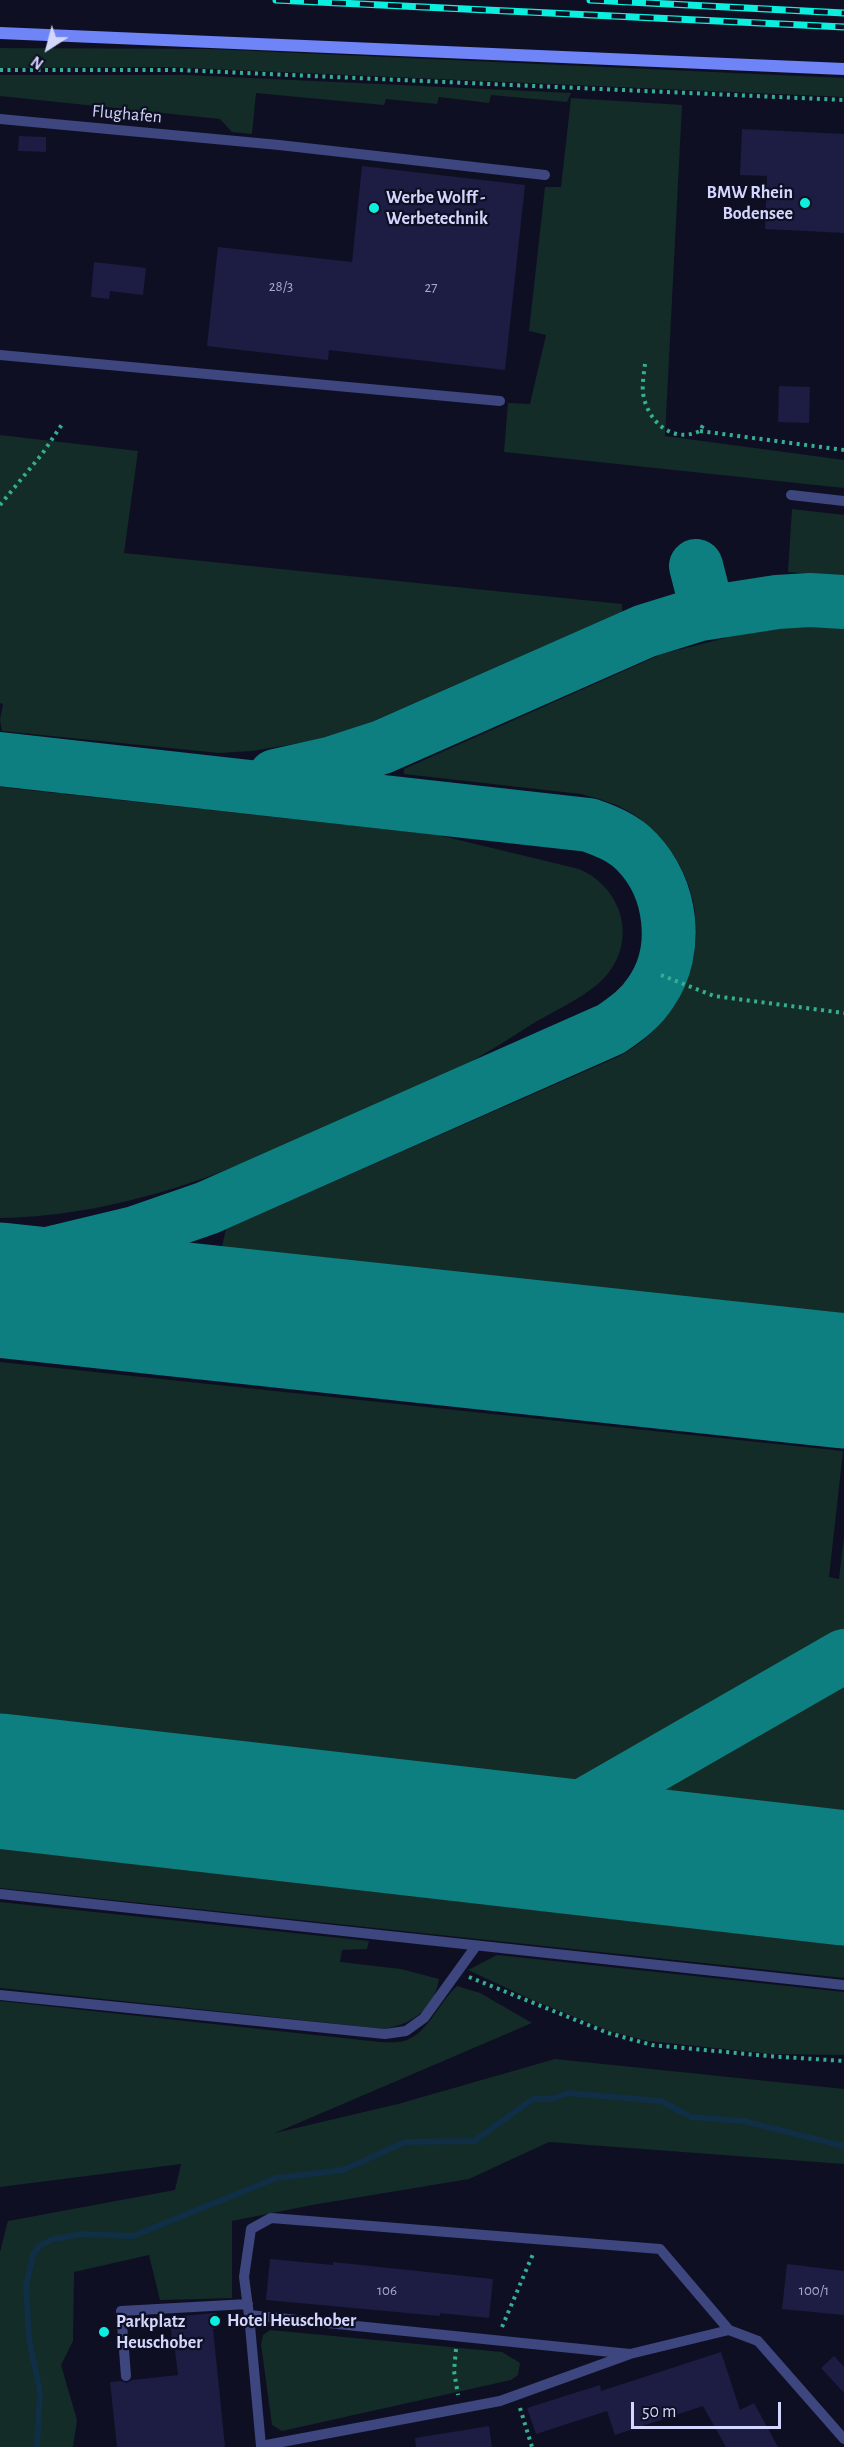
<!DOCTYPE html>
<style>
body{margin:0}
#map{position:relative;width:844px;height:2447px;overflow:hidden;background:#0f0f23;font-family:"Alegreya Sans",sans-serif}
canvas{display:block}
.north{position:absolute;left:18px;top:18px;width:60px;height:60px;-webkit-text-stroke:4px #0f0f23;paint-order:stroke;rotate:216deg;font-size:16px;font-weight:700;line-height:24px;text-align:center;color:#d3d6fd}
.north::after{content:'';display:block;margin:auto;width:21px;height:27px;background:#d3d6fd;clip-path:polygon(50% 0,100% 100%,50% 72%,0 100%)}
.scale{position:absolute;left:631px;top:2402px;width:150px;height:27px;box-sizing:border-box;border:3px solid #d3d6fd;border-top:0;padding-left:8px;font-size:18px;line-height:21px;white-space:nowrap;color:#d3d6fd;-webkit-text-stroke:4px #0f0f23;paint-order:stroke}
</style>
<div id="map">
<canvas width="844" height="2447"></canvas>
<div class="north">N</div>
<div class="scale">50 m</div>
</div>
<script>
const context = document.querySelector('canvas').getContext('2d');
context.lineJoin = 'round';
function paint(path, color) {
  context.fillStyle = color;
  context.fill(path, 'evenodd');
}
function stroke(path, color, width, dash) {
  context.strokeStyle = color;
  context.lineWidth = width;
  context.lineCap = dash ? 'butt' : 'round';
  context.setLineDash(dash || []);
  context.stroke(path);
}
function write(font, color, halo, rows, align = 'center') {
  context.font = font + ' "Alegreya Sans",sans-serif';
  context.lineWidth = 4.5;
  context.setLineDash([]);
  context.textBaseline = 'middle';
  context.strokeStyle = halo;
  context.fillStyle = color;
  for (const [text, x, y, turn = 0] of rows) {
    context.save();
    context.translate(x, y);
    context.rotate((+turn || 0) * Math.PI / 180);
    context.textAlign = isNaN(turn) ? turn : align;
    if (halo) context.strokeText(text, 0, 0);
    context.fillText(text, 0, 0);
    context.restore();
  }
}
paint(new Path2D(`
 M0,48L211,49L844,78V97L167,67L0,68Z
 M0,75H187L571,93L567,102L491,95L489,103L439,97L437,104L386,99L384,105L256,93L252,134L232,132L220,119L0,96Z
 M571,98L682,105L665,436L844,460V488L504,452L508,403L530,404L546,335L529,331L545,187H561Z
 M0,435L138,451L124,553L622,604V612L371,722L324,739L252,751L219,753L2,731L0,720L3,704L0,703Z
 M792,509L844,515V577L788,572Z
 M829,627L844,628V1317L221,1251L226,1229L620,1056C713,1004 724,880 636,816C619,804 600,799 581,794L404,774V769L662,654L765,628Z
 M0,787L438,835L579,869C626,889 639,948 599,983C579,1000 552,1012 529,1026C509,1039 488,1052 467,1064C425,1087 378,1104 334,1123C285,1145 238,1167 187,1184C126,1204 64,1217 0,1218Z
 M0,1362L843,1451L829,1577L839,1579L844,1537V1978L0,1888Z
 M0,1902L369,1941L367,1949L342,1950L340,1962L401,1969L439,1979C434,2009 414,2023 385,2029L0,1988Z
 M497,1955L844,1992V2055L771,2054L648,2041L609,2031L530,1999L468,1970Z
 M457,1986L480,1993L532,2023L275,2133L398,2104L555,2059L844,2089V2164L549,2142L469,2179L312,2205L232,2221V2298L160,2300L149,2255L74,2272L73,2341L61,2365L77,2420L73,2447H0V2252L8,2221L175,2190L181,2164L0,2187V2001L380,2042C388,2042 397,2043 404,2041C428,2034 439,2002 457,1986Z
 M270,2330L502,2352L520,2363L518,2375L511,2380L282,2431L272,2425L261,2344L263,2335Z`), '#132c27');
stroke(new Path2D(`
 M37,2447L40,2392L29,2338L26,2286L33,2255L39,2246L53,2239L82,2234L133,2236L276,2178L343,2170L405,2142L474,2141L533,2099H552L568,2093L661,2101L691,2117L743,2121L844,2146`), '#102e45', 6);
stroke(new Path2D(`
 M696,566L705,601L716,610
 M0,759L589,825C606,831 624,838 637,852C672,888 680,950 651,992C641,1008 627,1018 611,1029L207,1208L135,1233L31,1258L0,1262
 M275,776L333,763L382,747L645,631L700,614L777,602L810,600L844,602
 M522,1841L844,1656`), '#0e7f80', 54);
stroke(new Path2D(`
 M0,1290L844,1381
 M0,1781L844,1878`), '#0e7f80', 135);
paint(new Path2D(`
 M742,129L844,134V233L765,229L767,176L740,175Z
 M19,136L46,137V152L18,151Z
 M362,166L525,185L505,370L329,350L328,360L207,346L218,247L352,262Z
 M94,262L146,268L143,295L110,291L109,299L91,297Z
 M779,386L810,387L809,423L778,422Z
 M270,2259L333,2265V2262L493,2279L489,2318L440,2313V2316L266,2300Z
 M787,2264L844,2271V2315L782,2309Z
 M216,2313L217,2328L213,2329L225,2447H117L110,2382L121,2381L127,2383L132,2380L178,2375L174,2343H172L170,2317Z
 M721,2352L740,2410L754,2403L778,2447H726L703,2406L615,2435L607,2411L536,2434L527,2408L600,2385L601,2391Z
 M834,2356L844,2367V2393L821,2368Z
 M489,2426L492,2447H416L415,2438Z`), '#1d1c43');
stroke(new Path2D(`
 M0,70H179L844,100
 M645,364C644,373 642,384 643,393C647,421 672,444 700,431L703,425
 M700,431L844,450
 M0,505L42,454L63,423
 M661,975L714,996L844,1013
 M469,1977L608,2033L652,2045L768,2056L844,2061
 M502,2327L533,2254
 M456,2349L454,2371L458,2395
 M520,2408L532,2447`), '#35af92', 4, [3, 4.5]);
stroke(new Path2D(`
 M0,119L279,145L545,175
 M0,355L500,401
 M791,495L844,501
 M0,1894L844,1985
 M0,1995L385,2034L406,2031L424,2018L476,1946
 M249,2315L244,2277L251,2229L271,2218L660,2249L729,2330L758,2341L844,2439
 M630,2354L249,2315L261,2446L500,2401L630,2354L729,2330
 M126,2376L121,2311L248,2304`), '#3d467f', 10);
stroke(new Path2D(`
 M0,33L844,69`), '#6f84f7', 12);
const rail = new Path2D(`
 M276,0L844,27
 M590,0L844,13`);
stroke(rail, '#0defde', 7);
stroke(rail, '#0f0f23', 4.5, [14]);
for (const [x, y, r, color] of [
 [805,203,6,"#0defde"],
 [374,208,6,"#0defde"],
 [215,2321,6,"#0defde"],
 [104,2332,6,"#0defde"]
]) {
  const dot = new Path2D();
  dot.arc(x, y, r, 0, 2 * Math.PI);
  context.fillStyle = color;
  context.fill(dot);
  stroke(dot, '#0f0f23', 2);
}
write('15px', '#a6a8ce', null, [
 ["28/3",281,286],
 ["27",431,287],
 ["106",387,2290],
 ["100/1",814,2290]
]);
write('18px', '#d3d6fd', '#0f0f23', [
 ["Flughafen",127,114,5]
]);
write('bold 18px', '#d3d6fd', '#0f0f23', [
 ["BMW Rhein",793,193,"right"],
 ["Bodensee",793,214,"right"],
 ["Werbe Wolff -",386,198],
 ["Werbetechnik",386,219],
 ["Hotel Heuschober",227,2321],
 ["Parkplatz",116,2322],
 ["Heuschober",116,2343]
], 'left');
</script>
